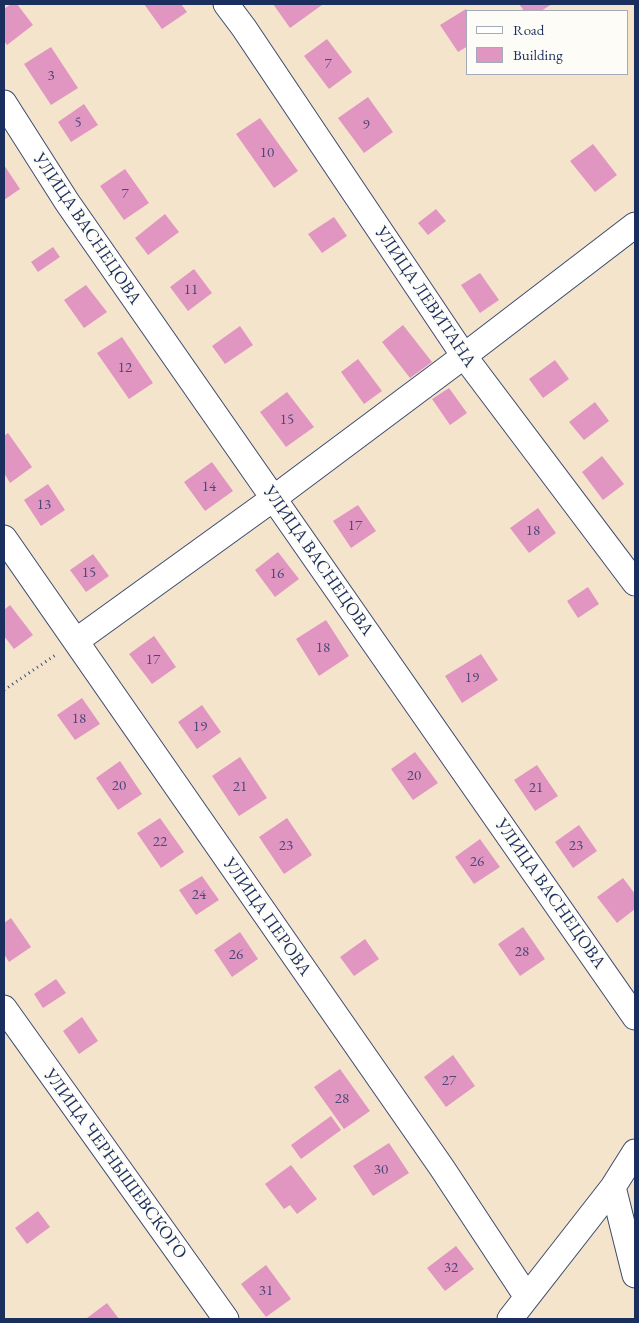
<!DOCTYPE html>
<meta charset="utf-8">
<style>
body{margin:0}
#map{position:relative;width:639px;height:1323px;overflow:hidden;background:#f5e4cc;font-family:"EB Garamond",serif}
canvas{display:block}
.frame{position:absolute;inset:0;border:5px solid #1b2f5e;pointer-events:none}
.legend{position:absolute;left:466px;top:10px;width:162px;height:65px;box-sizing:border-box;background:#fdfcf7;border:1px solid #a3aaba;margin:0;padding:6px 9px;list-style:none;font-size:15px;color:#1b2f5e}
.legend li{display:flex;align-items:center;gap:10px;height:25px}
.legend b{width:25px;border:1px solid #a3aaba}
</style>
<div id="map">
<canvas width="639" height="1323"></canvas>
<div class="frame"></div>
<ul class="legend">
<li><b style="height:6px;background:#fff"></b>Road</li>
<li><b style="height:14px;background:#e195c1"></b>Building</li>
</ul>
</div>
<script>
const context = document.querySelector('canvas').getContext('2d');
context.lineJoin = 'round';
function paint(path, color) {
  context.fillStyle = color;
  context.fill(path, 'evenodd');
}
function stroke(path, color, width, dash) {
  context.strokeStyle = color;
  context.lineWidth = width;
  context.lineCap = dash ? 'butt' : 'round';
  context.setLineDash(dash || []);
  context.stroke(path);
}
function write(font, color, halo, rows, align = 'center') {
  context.font = font + ' "EB Garamond",serif';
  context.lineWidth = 4.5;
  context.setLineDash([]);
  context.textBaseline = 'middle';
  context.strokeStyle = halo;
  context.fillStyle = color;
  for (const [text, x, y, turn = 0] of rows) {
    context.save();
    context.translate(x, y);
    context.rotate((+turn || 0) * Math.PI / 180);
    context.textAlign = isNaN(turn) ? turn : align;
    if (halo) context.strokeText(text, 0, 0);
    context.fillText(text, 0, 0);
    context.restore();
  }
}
paint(new Path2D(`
 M11,4H17L33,25L7,45L4,41V9Z
 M144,4H181L187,12L162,29Z
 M273,4H321L322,5L290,28Z
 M519,4H552L541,11H524Z
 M466,9L468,12V46L458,52L440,25Z
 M327,39L352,72L329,89L304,56Z
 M51,47L78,88L51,105L24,64Z
 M368,97L393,132L364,153L338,118Z
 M84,104L98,125L71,142L58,122Z
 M260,118L298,171L274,188L236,134Z
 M593,144L617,175L595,192L570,161Z
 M4,165L20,189L4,200Z
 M125,169L149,203L124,220L100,186Z
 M436,209L446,221L428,235L418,223Z
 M165,214L179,232L148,255L135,238Z
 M334,217L347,236L322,253L308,234Z
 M53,247L60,257L38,272L31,262Z
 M194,269L212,293L188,311L170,287Z
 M480,273L499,300L480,313L461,285Z
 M86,285L107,312L84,328L64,300Z
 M403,325L432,362L410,378L382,342Z
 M240,326L253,345L225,364L212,346Z
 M122,337L153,383L129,399L97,353Z
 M358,359L382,391L364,404L341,372Z
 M555,360L569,379L543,398L529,379Z
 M449,388L467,413L450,425L432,399Z
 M287,392L314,427L286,447L260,412Z
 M595,402L609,421L584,440L569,422Z
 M8,433L32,467L10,483L4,473V436Z
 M602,456L624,484L603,500L582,472Z
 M212,462L233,491L205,511L184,482Z
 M48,484L65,510L41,526L24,500Z
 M358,505L376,531L351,548L333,521Z
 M538,508L556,533L529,553L510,528Z
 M278,552L299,579L275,597L255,570Z
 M93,554L109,576L86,592L70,570Z
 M588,587L599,604L578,618L567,601Z
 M10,605L33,635L14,649L4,636V610Z
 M326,620L349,656L319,676L296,639Z
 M154,636L176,667L152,684L129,654Z
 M481,654L498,680L462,703L445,676Z
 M82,698L100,724L75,740L57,715Z
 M202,705L221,732L197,749L178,722Z
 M415,752L438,783L413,800L391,769Z
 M240,757L267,798L239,816L212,776Z
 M120,761L142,794L118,810L96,778Z
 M537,765L558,796L535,811L514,780Z
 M160,818L184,852L161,868L137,833Z
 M287,818L312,855L284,874L259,837Z
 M579,825L597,851L573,868L555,842Z
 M480,839L500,867L474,884L455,857Z
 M202,876L219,900L196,915L179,890Z
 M623,878L635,894V909L617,923L597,897Z
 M11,918L31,947L9,962L4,954V923Z
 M523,927L545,959L520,976L498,944Z
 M240,932L258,959L232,977L214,950Z
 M365,939L379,959L354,976L340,957Z
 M56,979L66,993L43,1008L34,994Z
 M82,1017L98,1041L79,1054L63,1031Z
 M453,1055L475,1086L446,1107L424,1077Z
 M340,1069L370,1111L344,1129L314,1087Z
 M331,1116L341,1130L301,1159L291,1145Z
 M389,1143L409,1173L373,1196L353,1166Z
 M291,1165L317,1199L297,1214L290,1205L284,1209L265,1184Z
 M38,1211L50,1227L27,1244L15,1228Z
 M456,1246L474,1269L445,1291L427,1268Z
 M266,1265L291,1299L266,1317L241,1284Z
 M107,1303L119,1319H88L87,1318Z`), '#e195c1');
const minor = new Path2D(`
 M226,4L244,28L464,356L635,583
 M4,103L67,202L635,1017
 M4,538L442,1168L527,1297
 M76,641L274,498L464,356L635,225
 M4,1008L226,1319
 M613,1187L635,1275
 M510,1319L613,1187L635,1152`);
stroke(minor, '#3c4a6e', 27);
stroke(new Path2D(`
 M4,690L57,654`), '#3c4a6e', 3, [1, 4]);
stroke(minor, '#fff', 25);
write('15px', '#4c4877', null, [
 ["7",328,64],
 ["3",51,76],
 ["5",78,123],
 ["9",366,125],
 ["10",267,153],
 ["7",125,194],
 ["11",191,290],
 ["12",125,368],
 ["15",287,420],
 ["14",209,487],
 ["13",44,505],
 ["17",355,526],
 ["18",533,531],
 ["15",89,573],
 ["16",277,574],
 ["18",323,648],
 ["17",153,660],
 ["19",472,678],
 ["18",79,719],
 ["19",200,727],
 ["20",414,776],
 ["20",119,786],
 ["21",240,787],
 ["21",536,788],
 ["22",160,842],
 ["23",286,846],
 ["23",576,846],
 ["26",477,862],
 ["24",199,895],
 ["28",522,952],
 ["26",236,955],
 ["27",449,1081],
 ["28",342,1099],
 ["30",381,1170],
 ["32",451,1268],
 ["31",266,1291]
]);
write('18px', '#1b2f5e', '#fdfcf7', [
 ["УЛИЦА ВАСНЕЦОВА",87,229,56],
 ["УЛИЦА ЛЕВИТАНА",425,297,56],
 ["УЛИЦА ВАСНЕЦОВА",318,561,55],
 ["УЛИЦА ВАСНЕЦОВА",550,894,55],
 ["УЛИЦА ПЕРОВА",267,917,55],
 ["УЛИЦА ЧЕРНЫШЕВСКОГО",115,1164,54]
]);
</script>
